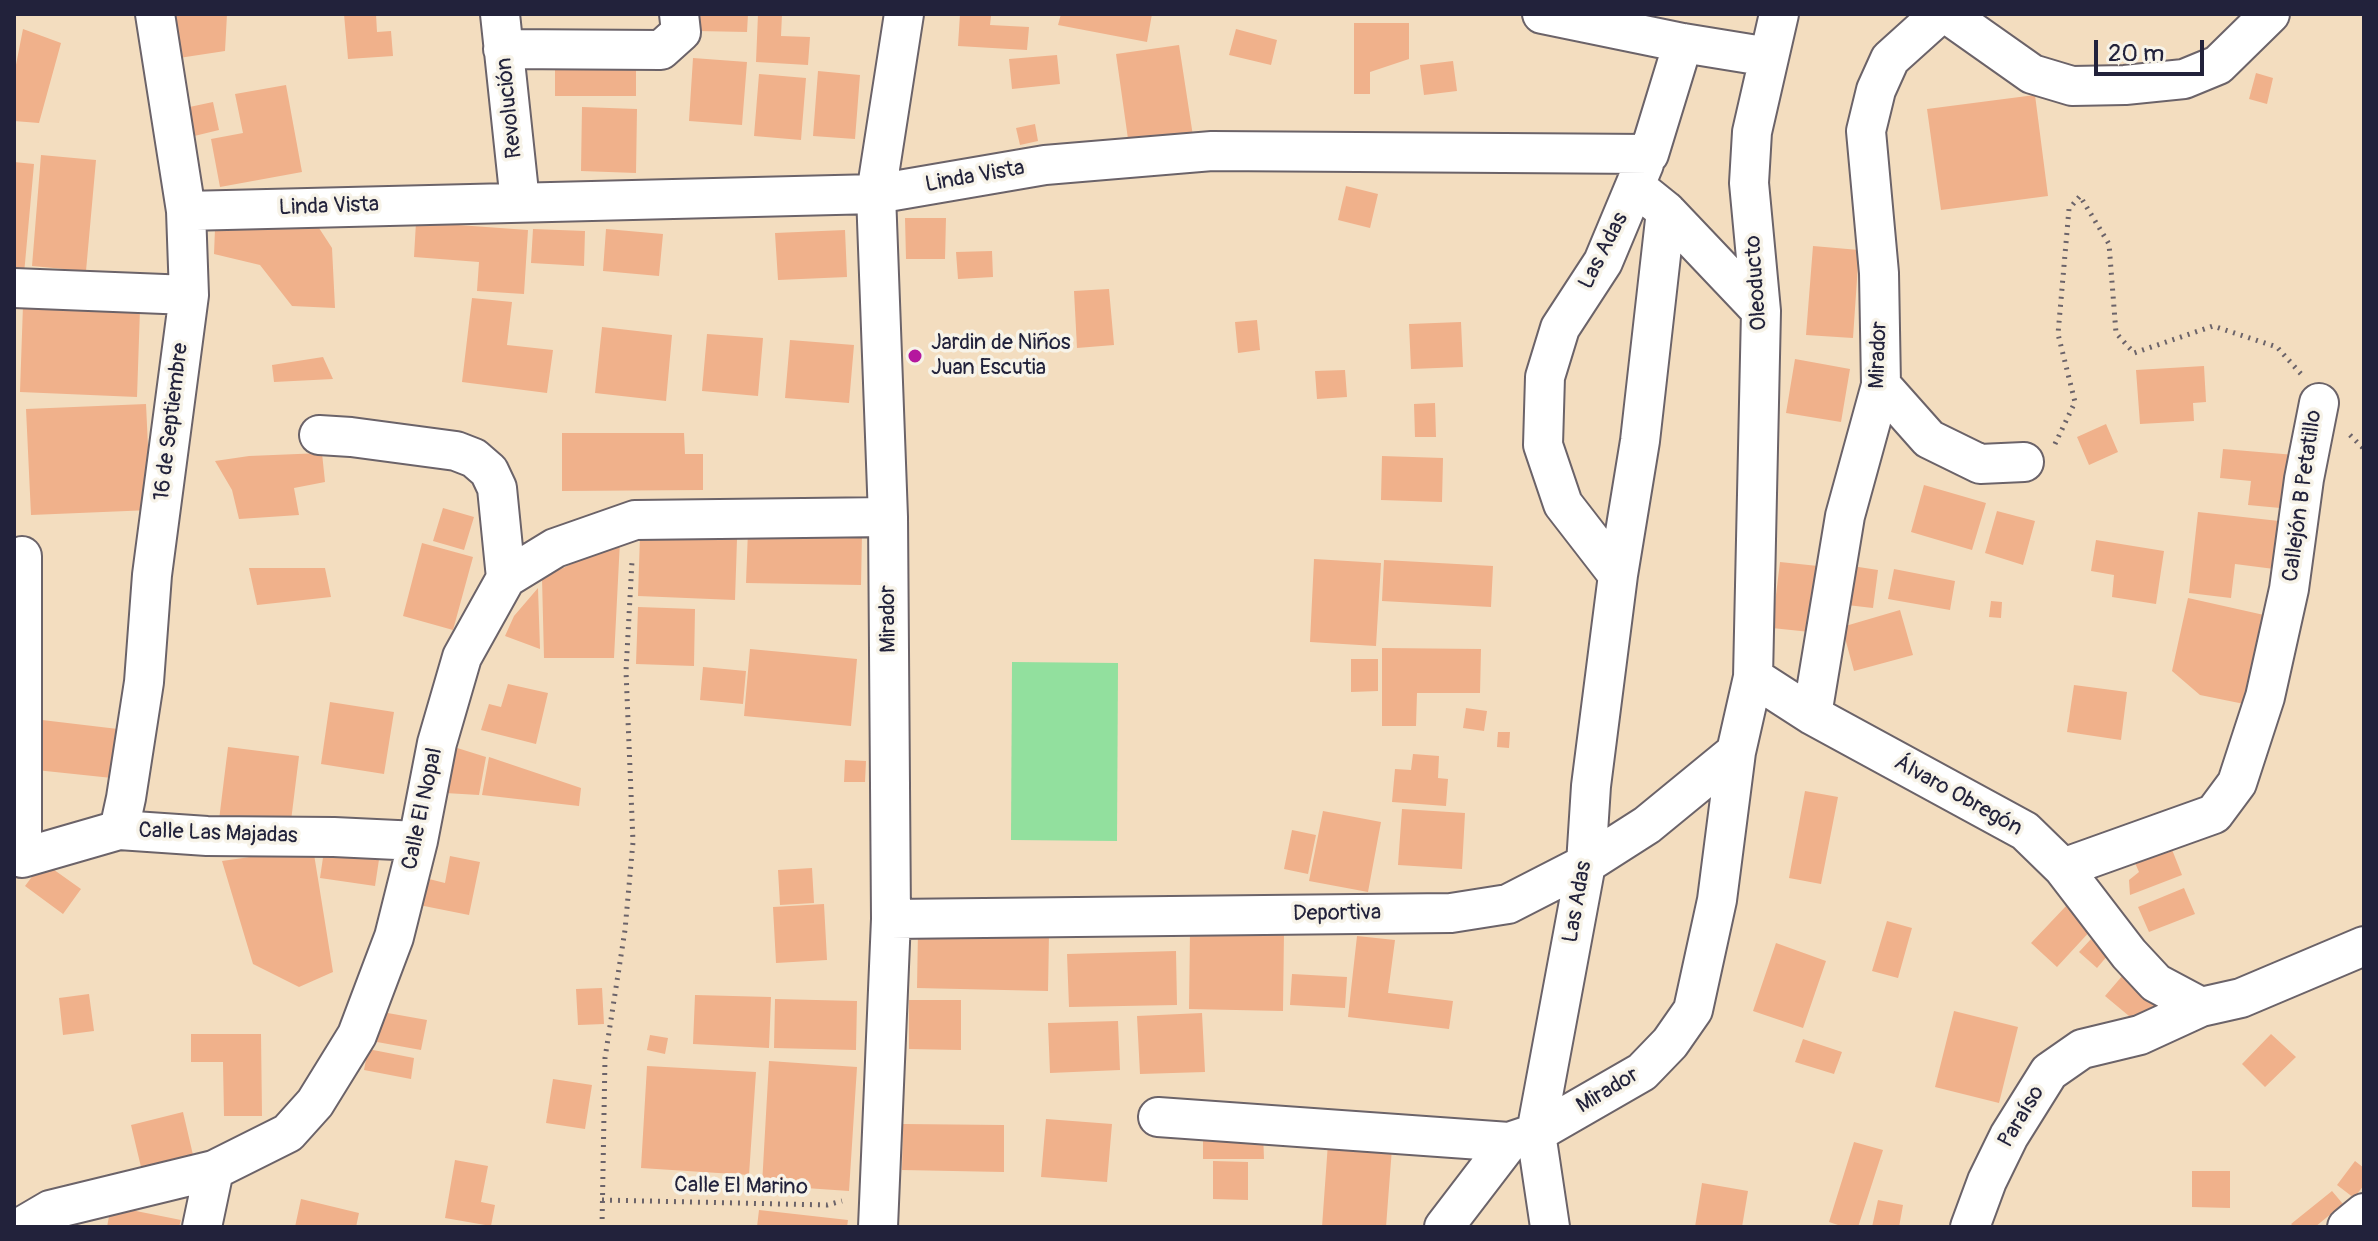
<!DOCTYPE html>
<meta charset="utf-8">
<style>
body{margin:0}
#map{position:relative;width:2378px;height:1241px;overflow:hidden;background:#f3ddbf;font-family:Pangolin,sans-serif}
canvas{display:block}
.frame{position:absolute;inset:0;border:16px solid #22223b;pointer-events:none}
.scale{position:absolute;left:2094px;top:40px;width:110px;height:36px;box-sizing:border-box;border:4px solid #22223b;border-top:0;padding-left:10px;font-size:24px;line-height:28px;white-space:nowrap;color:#22223b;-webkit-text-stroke:6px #f7f3e8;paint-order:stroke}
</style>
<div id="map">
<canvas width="2378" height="1241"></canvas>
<div class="frame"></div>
<div class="scale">20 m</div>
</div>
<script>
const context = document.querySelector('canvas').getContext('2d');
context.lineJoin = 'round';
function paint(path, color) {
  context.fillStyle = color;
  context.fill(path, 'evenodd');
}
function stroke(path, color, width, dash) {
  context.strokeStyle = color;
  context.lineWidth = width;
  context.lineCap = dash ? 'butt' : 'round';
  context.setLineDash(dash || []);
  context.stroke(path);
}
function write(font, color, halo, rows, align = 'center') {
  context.font = font + ' Pangolin,sans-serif';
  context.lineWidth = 7;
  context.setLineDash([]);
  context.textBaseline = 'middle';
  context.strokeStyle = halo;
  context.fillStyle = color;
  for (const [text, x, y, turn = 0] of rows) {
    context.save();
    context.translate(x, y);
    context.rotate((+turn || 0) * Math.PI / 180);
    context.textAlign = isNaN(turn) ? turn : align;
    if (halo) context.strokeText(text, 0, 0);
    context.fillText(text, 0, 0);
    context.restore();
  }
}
paint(new Path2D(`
 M1012,662L1118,663L1117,841L1011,840Z`), '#92e09e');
paint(new Path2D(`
 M171,14H227L225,51L179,58Z
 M344,14H376L377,32L391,31L393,56L348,59Z
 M697,14H748L747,32L697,31Z
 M758,14H782L781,36L810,37L808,65L756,62Z
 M960,14L991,16L990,25L1029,27L1027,50L958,46Z
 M1061,14H1152L1147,42L1058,25Z
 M1354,23H1409V59L1370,72V94H1354Z
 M23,29L61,43L39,123L14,121V75Z
 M1236,29L1277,40L1271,65L1229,55Z
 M1179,45L1193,136L1129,146L1116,54Z
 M1057,55L1060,84L1012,89L1009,59Z
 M693,58L747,62L742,125L689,121Z
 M555,60L636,61V96H555Z
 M1453,61L1457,91L1424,95L1420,65Z
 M818,71L860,75L855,139L813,136Z
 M2256,73L2273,78L2267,104L2249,99Z
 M759,74L806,78L801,140L754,136Z
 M286,85L302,172L220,187L211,139L243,133L235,94Z
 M2035,95L2048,196L1941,210L1927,109Z
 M213,102L219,130L186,138L180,109Z
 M582,107L637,109L636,173L581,171Z
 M1035,124L1038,141L1020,145L1016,128Z
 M41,155L96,160L86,271L32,266Z
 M14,162L34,164L24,274L14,273Z
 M1346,186L1378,194L1370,228L1338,220Z
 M905,218H946L945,259H906Z
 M416,222L528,230L524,294L477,291L479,262L414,257Z
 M261,225L319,228L332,248L335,308L292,306L260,265L214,254L215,229Z
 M533,229L585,231L584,266L531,263Z
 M606,229L663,234L659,276L603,271Z
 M845,230L847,277L778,280L775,233Z
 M1813,246L1859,250L1853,338L1806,335Z
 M992,251L993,277L958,279L956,252Z
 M1109,289L1114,345L1077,348L1074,291Z
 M472,298L512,302L507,345L553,350L547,393L462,382Z
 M23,305L140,309L137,397L20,392Z
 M1257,320L1260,350L1238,353L1235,322Z
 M1461,322L1463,367L1411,369L1409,324Z
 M602,327L672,335L666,401L595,393Z
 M707,334L763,338L758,396L702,391Z
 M790,340L854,345L849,403L785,398Z
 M323,357L333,379L274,382L272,365Z
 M1795,359L1850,369L1841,422L1786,413Z
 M2204,366L2206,402L2193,403L2194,421L2140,424L2136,370Z
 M1345,370L1347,397L1317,399L1315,371Z
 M1435,403L1436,437H1415L1414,404Z
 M146,404L151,510L31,515L26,409Z
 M2106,424L2118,452L2089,465L2077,437Z
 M562,433H684L685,454H703V490L562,491Z
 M2223,449L2295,455L2291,509L2248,505L2251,481L2220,478Z
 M322,453L325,482L294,488L299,515L239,519L232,490L215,461L249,456Z
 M1382,456L1443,458L1442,502L1381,500Z
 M1924,485L1986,503L1972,550L1911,532Z
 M443,508L474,517L464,550L433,541Z
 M1997,511L2035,521L2023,565L1985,553Z
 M2198,512L2288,522L2282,570L2235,564L2231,598L2189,593Z
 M748,531L862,534L861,585L746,583Z
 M640,536L737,539L735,600L638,596Z
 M2096,540L2164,551L2156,604L2112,597L2114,575L2091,571Z
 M620,541L614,658H544L542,578Z
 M422,543L473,557L453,630L403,616Z
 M1314,559L1381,563L1376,646L1310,642Z
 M1384,560L1493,566L1491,607L1382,601Z
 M1780,562L1818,566L1810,632L1772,628Z
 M1852,566L1878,570L1873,608L1847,605Z
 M249,568H325L331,597L257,605Z
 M1894,569L1955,581L1950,610L1888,599Z
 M538,588L540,649L505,636L514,616Z
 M2188,598L2273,617L2254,706L2200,695L2172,671Z
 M1991,601L2002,602L2001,618L1989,617Z
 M638,607L695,609L694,666L636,664Z
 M1900,610L1913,655L1854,671L1842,627Z
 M1382,648L1481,649L1480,693H1417L1416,726H1382Z
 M750,649L857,659L851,726L744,716Z
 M1351,659H1378V691L1351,692Z
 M703,667L746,671L743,704L700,700Z
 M508,684L548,693L536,744L481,730L489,704L501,707Z
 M2074,685L2127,692L2121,740L2067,732Z
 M330,702L394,712L384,774L321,764Z
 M1466,708L1487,711L1484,731L1463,728Z
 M42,720L118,729L112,778L36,770Z
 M1498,732H1510L1509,748L1497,747Z
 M228,747L299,756L290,829L219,820Z
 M454,747L486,757L479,795L445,793Z
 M1413,754L1439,756L1438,778L1448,779L1446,806L1392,802L1395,769L1411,770Z
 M489,757L581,788L579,806L482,795Z
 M845,760L866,761L865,782H844Z
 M1805,791L1838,797L1821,884L1789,878Z
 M1402,809L1465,813L1462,869L1398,865Z
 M1323,811L1381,822L1368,892L1309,881Z
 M1292,830L1316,835L1308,874L1284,869Z
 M2169,842L2182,875L2130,895L2129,880L2139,872L2132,856Z
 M325,844L380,853L375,886L320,878Z
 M313,848L333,972L299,987L253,964L222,861Z
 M450,856L480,862L469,915L419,905L425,878L445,883Z
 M43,862L81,889L63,914L25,886Z
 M812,868L814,903L780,905L778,870Z
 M2184,888L2195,914L2149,932L2138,907Z
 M824,904L827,960L776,963L773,907Z
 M2067,905L2093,928L2057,967L2031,943Z
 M1887,921L1912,928L1898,978L1872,971Z
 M918,931L1049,934L1048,991L917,988Z
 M1190,931L1284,932L1283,1011L1189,1009Z
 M1357,936L1395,940L1388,993L1453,1001L1449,1029L1348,1017Z
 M2091,939L2108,955L2097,968L2079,952Z
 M1776,943L1826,961L1803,1028L1753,1011Z
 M1176,951L1177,1005L1069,1007L1067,954Z
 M1292,974L1347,977L1345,1008L1290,1005Z
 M2123,975L2158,1005L2141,1026L2105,996Z
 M602,988L604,1024L578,1025L576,989Z
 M89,994L94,1031L63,1035L59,998Z
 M695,995L771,997L769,1048L693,1044Z
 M775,999L857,1001L856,1050L774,1048Z
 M909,1000H961V1050L909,1049Z
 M1954,1011L2018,1027L1999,1103L1935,1087Z
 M382,1012L427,1020L421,1050L377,1042Z
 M1202,1013L1205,1072L1140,1074L1137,1016Z
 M1118,1021L1120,1070L1050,1073L1048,1023Z
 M191,1034H261L262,1116H224L223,1062H191Z
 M2271,1034L2296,1057L2265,1087L2242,1064Z
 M650,1035L668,1038L665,1054L647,1050Z
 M1803,1039L1842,1052L1834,1074L1795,1062Z
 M368,1049L414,1058L411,1079L364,1070Z
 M769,1061L857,1067L849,1191L762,1185Z
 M647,1066L756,1072L749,1175L641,1168Z
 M553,1079L592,1085L585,1129L546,1123Z
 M183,1112L193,1155L141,1167L131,1125Z
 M1046,1119L1112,1124L1107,1182L1041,1177Z
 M903,1124L1004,1125V1172L902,1170Z
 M1203,1131H1263L1264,1159H1203Z
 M1854,1142L1883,1150L1858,1227H1844L1829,1222Z
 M1328,1143L1392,1148L1386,1227H1322Z
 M455,1160L488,1166L481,1202L495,1205L491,1226L445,1218Z
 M1213,1161L1248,1162V1200L1213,1199Z
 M2355,1161L2364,1168V1185L2354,1198L2337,1185Z
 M2192,1171H2230V1208L2192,1207Z
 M1702,1183L1748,1191L1742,1227H1695Z
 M2332,1191L2343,1204L2315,1227H2294L2291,1224Z
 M301,1199L359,1213L356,1227H295Z
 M1878,1200L1903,1205L1899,1227H1872Z
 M111,1206L181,1220L179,1227H107Z
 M759,1210L848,1220L847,1227H757Z`), '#f0b18b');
const minor = new Path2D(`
 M500,14L520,202
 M1542,14L1683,43L1769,57
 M1947,14L2032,74L2072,86L2125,85L2184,79L2218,65L2270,14
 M503,49L661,50L681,32L679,14
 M186,211L876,194L1045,165L1212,151L1649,154L1683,43
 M1666,211L1761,311
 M14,288L189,295
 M1881,385L1929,439L1980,464L2024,462
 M319,435L351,437L456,451L474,458L489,471L497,488L506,578
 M22,556V858L119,830L207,836L334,837L418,841
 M1618,575L1563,504L1543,445L1545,377L1560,328L1603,262L1644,164
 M1753,677L1812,715L2025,831L2063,868L2129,954L2156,983L2201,1007L2241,998L2364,946
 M1812,715L1845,516L1881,385L1879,273L1866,131L1876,90L1890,59L1940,14
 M119,830L126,798L144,682L152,575L189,295L186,211L155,14
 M2063,868L2214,814L2237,783L2265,697L2289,589L2304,479L2319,403
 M891,919L1451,913L1508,904L1586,864L1647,825L1736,752
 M1158,1117L1509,1142
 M21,1227L50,1210L214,1170L288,1133L315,1103L357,1035L394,937L418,841L437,743L462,657L506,578L555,548L635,520L888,517
 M202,1227L214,1170
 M878,1227L891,919L888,517L876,194L904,14
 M1444,1227L1509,1142L1536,1133L1642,1072L1670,1043L1693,1010L1717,900L1736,752L1753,677L1761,311L1749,183L1752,132L1779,14
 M1550,1227L1536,1133L1586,864L1591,786L1618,575L1640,441L1666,211L1635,186
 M1970,1227L1987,1181L2009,1136L2049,1072L2082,1049L2140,1035L2201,1007
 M2347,1227L2364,1213`);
stroke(minor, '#6b6369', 42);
stroke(new Path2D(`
 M2350,435L2364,449
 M2055,444L2075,402L2058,334L2069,209L2080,196L2109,244L2116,333L2134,353L2213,326L2277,347L2301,374
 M602,1200L827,1205L842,1201
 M602,1227L605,1058L625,930L633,842L626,671L632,561`), '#6b6369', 5, [2, 6]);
stroke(minor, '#fff', 38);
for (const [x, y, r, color] of [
 [915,356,8,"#b5179e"]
]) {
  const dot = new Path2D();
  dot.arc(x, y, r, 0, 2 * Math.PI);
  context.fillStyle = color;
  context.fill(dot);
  stroke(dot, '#f7f3e8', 3);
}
write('22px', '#22223b', '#f7f3e8', [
 ["Revolución",510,108,-96],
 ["Linda Vista",975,177,-10],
 ["Linda Vista",329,207,-2],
 ["Las Adas",1604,251,-63],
 ["Oleoducto",1757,283,-94],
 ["Mirador",1879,355,-88],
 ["16 de Septiembre",172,422,-83],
 ["Callejón B Petatillo",2303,496,-82],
 ["Mirador",889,619,-91],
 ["Álvaro Obregón",1958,796,29],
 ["Calle El Nopal",423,809,-78],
 ["Calle Las Majadas",218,834,2],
 ["Las Adas",1578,902,-80],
 ["Deportiva",1337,914,-1],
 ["Mirador",1608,1091,-31],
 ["Paraíso",2022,1117,-59],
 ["Calle El Marino",741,1187,1]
]);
write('22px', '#22223b', '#f7f3e8', [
 ["Jardin de Niños",931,343],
 ["Juan Escutia",931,368]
], 'left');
</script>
